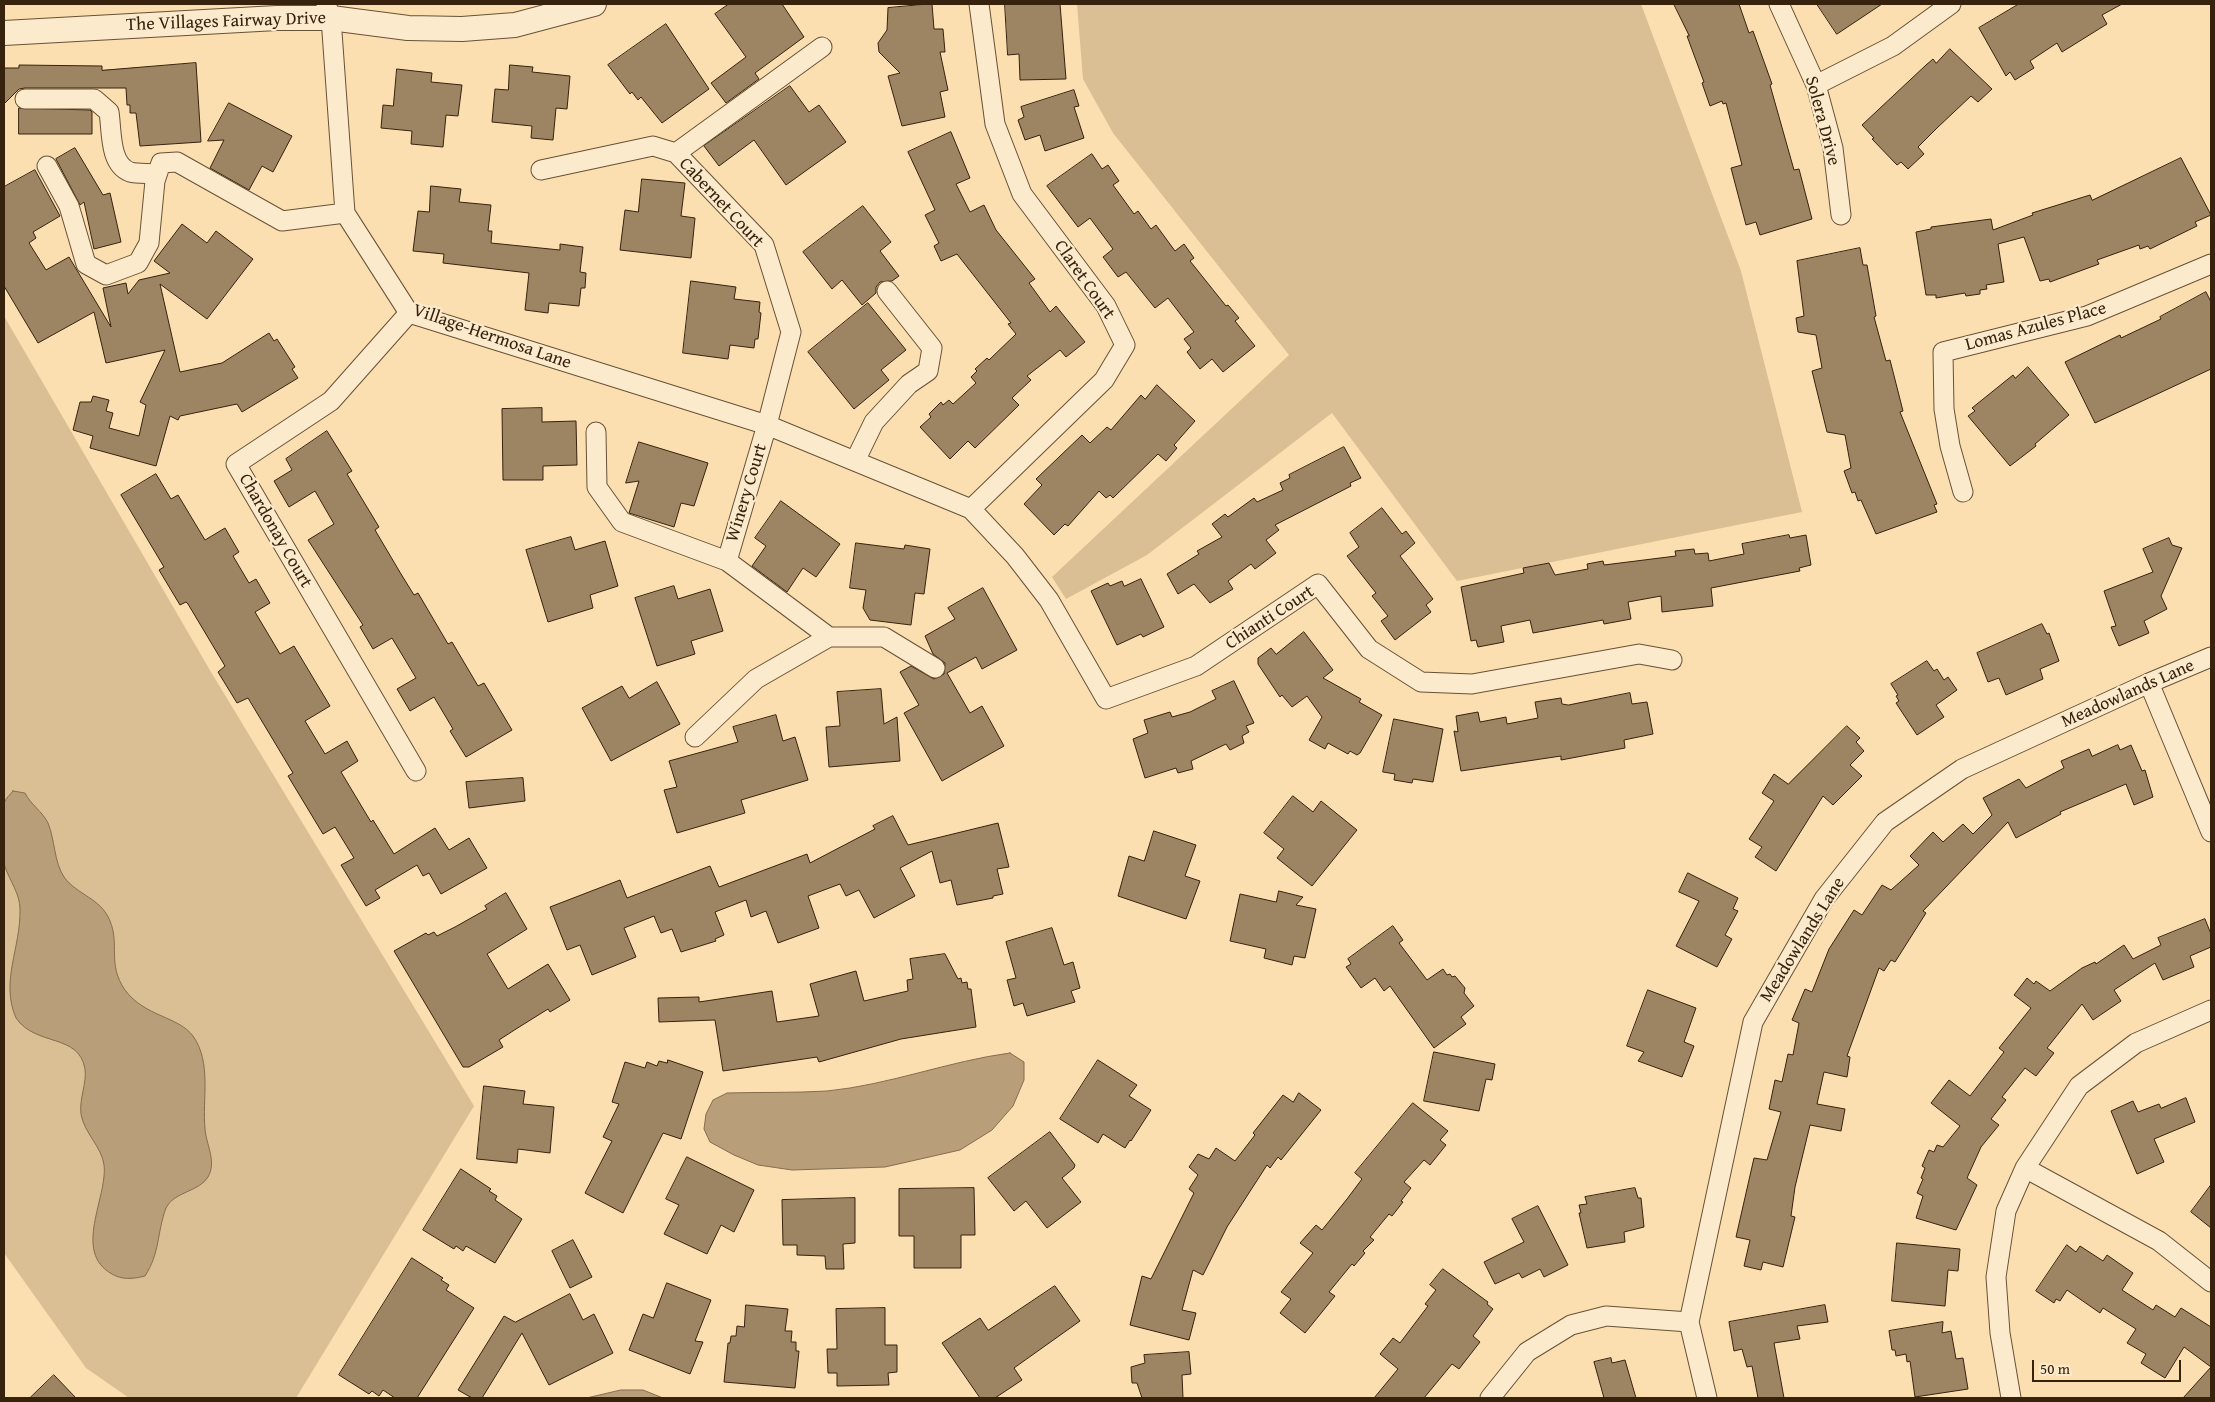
<!DOCTYPE html>
<style>
body{margin:0}
#map{position:relative;width:2215px;height:1402px;overflow:hidden;background:#fbdfb0;font-family:"Gentium Book Plus",serif}
canvas{display:block}
.frame{position:absolute;inset:0;border:5px solid #37220e;pointer-events:none}
.scale{position:absolute;left:2032px;top:1360px;width:149px;height:22px;box-sizing:border-box;border:2px solid #37220e;border-top:0;padding-left:6px;font-size:15px;line-height:18px;white-space:nowrap;color:#37220e;-webkit-text-stroke:4px #fceacc;paint-order:stroke}
</style>
<div id="map">
<canvas width="2215" height="1402"></canvas>
<div class="frame"></div>
<div class="scale">50 m</div>
</div>
<script>
const context = document.querySelector('canvas').getContext('2d');
context.lineJoin = 'round';
function paint(path, color) {
  context.fillStyle = color;
  context.fill(path, 'evenodd');
}
function stroke(path, color, width, dash) {
  context.strokeStyle = color;
  context.lineWidth = width;
  context.lineCap = dash ? 'butt' : 'round';
  context.setLineDash(dash || []);
  context.stroke(path);
}
function write(font, color, halo, rows, align = 'center') {
  context.font = font + ' "Gentium Book Plus",serif';
  context.lineWidth = 4.5;
  context.setLineDash([]);
  context.textBaseline = 'middle';
  context.strokeStyle = halo;
  context.fillStyle = color;
  for (const [text, x, y, turn = 0] of rows) {
    context.save();
    context.translate(x, y);
    context.rotate((+turn || 0) * Math.PI / 180);
    context.textAlign = isNaN(turn) ? turn : align;
    if (halo) context.strokeText(text, 0, 0);
    context.fillText(text, 0, 0);
    context.restore();
  }
}
paint(new Path2D(`
 M1077,4H1641L1741,271L1802,512L1457,581L1332,413L1147,555L1066,599L1052,577L1289,355L1113,133L1083,79Z
 M4,316L211,672L474,1106L296,1398H129L86,1368L4,1253Z`), '#dabf94');
const water = new Path2D(`
 M13,791L25,793C31,805 42,811 48,823C55,840 54,862 64,877C77,895 101,898 110,921C120,945 107,964 125,990C145,1017 178,1016 193,1036C212,1063 202,1099 205,1129C206,1144 217,1162 208,1177C199,1192 173,1192 166,1208C157,1232 160,1253 145,1276C133,1279 122,1280 112,1274C72,1252 108,1197 104,1165C102,1147 84,1133 81,1114C79,1099 87,1083 85,1069C79,1033 36,1047 16,1018C0,981 21,948 20,909C20,894 10,881 5,867C3,861 2,809 4,803C6,798 10,795 13,791Z
 M1010,1053L1024,1062V1080L1013,1106L992,1130L960,1150L885,1167L792,1170L758,1165L734,1155L710,1142L704,1129L706,1114L713,1100L727,1093C760,1092 794,1093 827,1091C889,1085 949,1061 1010,1053Z
 M621,1390H643L663,1398H587Z`);
paint(water, '#b89f79');
stroke(water, '#846d4e', 1);
const building = new Path2D(`
 M729,4H782L804,37L755,73L759,79L726,103L711,83L746,57L715,14Z
 M932,4L934,29H943L945,52H940L948,90L940,92L945,117L902,126L888,76L900,73L879,52L878,43L887,30L888,8Z
 M1005,4H1060L1066,79L1020,80L1019,54L1008,55Z
 M1674,4H1739L1749,33L1753,31L1772,84L1770,85L1794,170L1799,169L1812,219L1760,235L1756,222L1746,225L1731,168L1742,165L1726,103L1723,104L1722,101L1710,106L1702,83L1704,82L1687,36H1689Z
 M1817,4H1882L1837,34Z
 M2019,4H2122L2102,15L2107,24L2062,52L2057,43L2030,61L2034,68L2015,80L2010,72L2006,76L1979,28Z
 M666,24L709,89L662,123L641,97L638,100L632,92L630,94L608,65Z
 M1950,49L1992,89L1978,102L1971,96L1937,128L1918,147L1924,154L1908,169L1901,162L1897,165L1872,139L1874,138L1862,125L1926,65L1933,59L1936,63Z
 M196,63L201,142L140,146L136,113H130V105H127L126,88H25L19,89L4,104V68H19V65L102,66V70Z
 M510,65L533,67L532,72L570,76L567,109L556,108L553,140L531,138L532,126L492,122L495,89L508,90Z
 M397,69L432,73L431,82L462,85L458,116L446,115L443,147L411,144L412,131L381,128L383,105L393,106Z
 M790,86L809,112L819,105L846,142L786,185L754,140L719,166L704,146Z
 M1074,90L1079,106L1074,107L1084,138L1045,151L1040,135L1025,140L1018,120L1024,117L1021,107Z
 M229,103L292,136L273,172L262,166L249,190L210,168L224,140L208,141Z
 M19,108L90,110L92,112V134H19Z
 M951,132L970,178L956,184L970,212L984,205L996,230L1035,279L1029,283L1050,312L1056,306L1085,342L1066,357L1060,350L1027,376L1031,380L1012,398L1019,405L975,448L968,441L950,459L920,427L931,417L929,414L941,402L943,405L949,400L953,404L976,383L971,377L977,371L975,369L987,358L989,360L1016,334L1008,324L1011,323L957,254L941,261L934,246L939,243L925,215L935,210L908,152Z
 M75,148L103,195L110,193L121,242L94,249L84,202L80,205L56,159Z
 M1092,154L1102,169L1108,165L1119,181L1113,185L1134,214L1138,211L1151,229L1156,225L1175,251L1184,244L1194,258L1190,261L1226,306L1228,305L1239,318L1235,321L1255,346L1223,372L1212,359L1200,369L1187,352L1191,348L1184,339L1194,332L1168,298L1155,308L1126,272L1118,277L1103,257L1113,249L1090,218L1078,227L1047,186Z
 M2181,158L2211,215L2195,222L2197,226L2150,249L2148,246L2140,249L2139,245L2097,260L2099,264L2050,282L2049,279L2040,281L2024,237L1998,244L2004,282L1986,285L1987,289L1980,290V294L1966,296L1965,293L1936,298V295H1926L1916,232L1931,229V227L1991,219L1993,230L2033,215L2032,213L2090,195L2092,200Z
 M35,170L60,216L33,232L36,238L29,243L46,270L69,257L111,327L103,288L126,283L128,294L139,280L170,273L154,261L182,224L207,243L216,231L253,259L207,319L160,284L180,372L222,363L269,333L274,341L277,339L295,367L292,369L298,378L242,412L237,404L180,416L178,420L170,416L156,466L90,448L93,436L73,430L80,402H91L93,396L109,400L106,411L113,413L109,428L139,436L146,405L140,402L165,350L106,363L94,312L38,343L4,286V187Z
 M642,179L685,183L681,216L695,218L691,258L620,250L625,210L638,212Z
 M431,186L461,189L459,202L491,205L488,231H492L491,243L560,250V244L583,247L580,272L586,273L585,288H581L579,306L549,303L548,313L525,310L529,273L443,263L444,254L413,251L418,211L429,212Z
 M863,206L891,242L880,251L899,276L892,281L880,282L876,287V293L862,305L842,280L832,289L803,252Z
 M1860,248L1863,265H1867L1876,316L1874,317L1886,361L1890,360L1903,411L1900,412L1937,504L1934,505L1937,512L1876,534L1861,500L1858,501L1855,492L1852,493L1844,471L1851,468L1845,435L1827,432L1812,371L1822,368L1816,335L1798,332L1796,318L1804,316L1797,261Z
 M691,281L736,287L734,299L760,302L759,312L761,313L758,339H755L754,348L730,345L728,359L683,353Z
 M2206,292L2211,302V369L2095,423L2065,362L2120,335L2121,338L2161,319L2160,317Z
 M868,303L906,350L881,370L889,380L854,409L808,352Z
 M2028,367L2069,415L2035,444L2036,446L2010,466L1968,416L1975,411L1972,408L2013,375L2015,378Z
 M1157,385L1195,421L1174,445L1177,448L1166,461L1158,454L1113,498L1110,495L1106,498L1099,491L1068,526L1065,524L1054,535L1024,504L1042,485L1036,479L1082,435L1090,443L1107,427L1111,430L1141,395L1145,399Z
 M542,408V422L576,421L577,465L543,466V480H503L502,409Z
 M327,431L352,471L347,474L379,527L375,530L401,574L414,595L418,593L448,644L452,642L478,686L484,683L512,730L466,757L450,731L453,729L434,697L410,711L397,689L416,678L392,638L373,649L360,627L363,625L308,540L334,524L315,491L289,507L274,481L292,470L286,459Z
 M639,442L708,463L694,506L681,503L674,527L629,513L639,481L626,483Z
 M1344,447L1361,478L1350,483L1351,486L1275,525L1279,530L1266,540L1276,553L1255,569L1251,564L1228,581L1233,589L1210,603L1194,584L1178,594L1167,574L1199,554L1197,551L1222,537L1212,524L1225,514L1228,517L1254,498L1257,502L1283,490L1280,483L1290,478L1289,475Z
 M156,474L171,499L178,495L205,540L225,528L239,552L233,556L249,583L256,579L270,603L255,612L280,654L294,646L330,706L305,721L325,754L347,741L358,761L341,772L371,822L373,820L394,854L435,828L449,850L469,838L487,868L441,894L429,873L423,876L417,865L375,890L380,898L366,906L341,865L354,858L335,827L323,834L288,776L293,773L248,698L237,703L218,672L225,666L188,604L186,602L180,605L159,570L164,567L121,495Z
 M781,501L840,544L816,577L803,568L787,592L752,566L766,546L755,538Z
 M1382,508L1402,534L1406,531L1415,543L1400,556L1433,599L1426,605L1431,612L1395,640L1381,621L1388,616L1372,596L1376,593L1347,556L1359,547L1350,533Z
 M1789,535L1790,538L1806,535L1811,565L1799,568L1800,571L1711,588L1713,606L1662,612L1661,596L1628,602L1631,619L1604,624L1603,620L1533,633L1530,620L1501,626L1504,642L1478,647L1476,640L1471,641L1461,587L1524,573L1523,568L1549,563L1555,575L1588,569L1587,564L1603,561L1604,565L1676,556L1675,551L1694,549L1695,554L1708,553L1709,561L1744,554L1742,544Z
 M571,537L575,550L605,541L618,586L590,595L593,608L548,622L526,550Z
 M2169,538L2172,545L2182,548L2161,596L2167,609L2144,621L2149,633L2119,646L2111,627L2116,626L2104,591L2153,572L2143,549Z
 M856,543L904,549L905,545L930,549L924,594L915,593L911,625L870,620L863,608L866,590L850,588Z
 M1141,579L1164,627L1143,637L1141,634L1117,645L1091,591L1108,583L1110,586L1122,581L1124,586Z
 M674,586L678,599L710,589L723,631L691,641L695,654L657,666L635,598Z
 M983,588L1017,650L982,669L976,657L947,673L970,713L982,706L1004,746L942,781L904,713L919,705L900,672L911,666L934,679L944,674L945,663L933,654L925,636L955,619L948,608Z
 M2042,624L2047,634L2049,633L2059,661L2040,669L2043,679L2006,695L1999,678L1988,682L1977,653Z
 M1304,632L1333,670L1323,678L1361,699L1359,702L1382,715L1360,753L1357,755L1350,751L1348,754L1328,743L1325,749L1309,740L1322,717L1307,696L1292,707L1282,695L1280,697L1258,664V658L1271,648L1276,654Z
 M1927,661L1934,671L1937,669L1944,680L1948,677L1957,690L1936,705L1944,717L1917,735L1896,703L1899,701L1896,696L1898,695L1891,684Z
 M1234,681L1254,723L1246,726L1249,732L1242,736L1244,743L1230,750L1226,744L1191,761L1193,769L1178,773L1176,768L1145,778L1133,739L1148,733L1144,720L1170,712L1172,717L1190,712L1216,699L1212,691Z
 M657,682L680,724L611,761L582,708L622,686L629,698Z
 M881,689L884,724L897,717L900,761L829,767L826,727L840,726L837,692Z
 M1630,693L1632,704L1647,702L1653,734L1624,740L1625,748L1561,760V756L1461,771L1454,731L1458,732L1456,716L1478,712L1480,722L1506,717L1507,724L1538,718L1535,702L1561,698L1562,704L1568,705Z
 M776,715L783,741L795,737L808,780L741,800L745,813L677,833L664,790L677,787L669,761L738,742L733,727Z
 M1394,719L1443,729L1433,782L1413,779L1412,783L1394,780L1395,774L1383,772Z
 M1847,726L1860,738L1856,742L1864,751L1850,765L1862,776L1833,805L1823,796L1776,871L1755,857L1762,847L1749,839L1774,801L1762,793L1774,774L1788,784Z
 M2118,745L2120,750L2131,745L2142,771L2145,770L2153,797L2134,805L2126,784L2060,812L2061,814L2016,838L2008,822L1923,911L1926,913L1895,962L1891,960L1884,971L1879,968L1847,1056L1850,1057L1847,1077L1824,1072L1817,1104L1845,1109L1841,1131L1810,1125L1795,1187L1791,1216L1795,1217L1783,1267L1763,1262L1761,1270L1744,1266L1750,1240L1736,1237L1754,1158L1767,1160L1781,1112L1769,1109L1775,1080L1782,1082L1788,1054L1793,1055L1799,1023L1792,1020L1805,989L1812,992L1829,949L1854,910L1862,915L1882,885L1891,890L1919,865L1910,856L1933,832L1943,842L1963,824L1973,834L1992,815L1983,798L2019,779L2026,788L2064,768L2061,761L2089,749L2092,756Z
 M523,778L525,801L469,808L466,782Z
 M1293,796L1313,812L1321,801L1357,830L1312,886L1277,858L1284,849L1264,833Z
 M893,816L908,845L998,823L1009,867L997,869L1003,894L993,896V898L957,905L951,880L940,883L932,851L900,868L915,896L874,918L859,890L846,896L840,884L808,896L819,928L778,943L766,911L751,917L746,900L715,912L724,935L715,939L716,941L681,952L672,929L661,933L654,916L624,928L636,957L592,975L580,945L567,950L550,907L620,880L627,898L710,866L719,887L807,854L810,863L875,829L873,826Z
 M1154,831L1196,845L1185,876L1200,881L1186,919L1118,896L1129,856L1144,861Z
 M1688,873L1738,898L1733,909L1738,911L1725,935L1732,939L1717,967L1676,946L1699,901L1679,892Z
 M1279,891L1303,897L1296,905L1316,909L1305,958L1294,956L1292,965L1264,958L1266,949L1230,941L1240,894L1276,902Z
 M506,893L527,929L487,954L508,989L548,964L570,1000L550,1012L548,1009L516,1029L499,1040L503,1047L469,1067H463L394,951L426,933L428,935L434,932L437,936L455,927L487,909L485,906Z
 M2205,919L2211,934V947L2190,956L2194,967L2163,980L2155,963L2114,990L2121,1001L2093,1020L2082,1004L2047,1048L2054,1053L2036,1076L2025,1068L2002,1097L2006,1100L1991,1119L1999,1125L1981,1147L1967,1178L1977,1185L1956,1230L1916,1218L1923,1196L1917,1193L1923,1179L1921,1178L1925,1168L1922,1166L1929,1150L1934,1152L1937,1145L1943,1147L1960,1126L1931,1103L1949,1080L1970,1096L2004,1052L1999,1048L2031,1008L2014,995L2027,978L2034,984L2036,981L2050,991L2082,968L2095,962L2096,964L2124,945L2133,959L2161,945L2158,938Z
 M1393,926L1403,940L1399,943L1427,980L1443,969L1447,975L1450,974L1452,977L1455,976L1465,988L1464,993L1474,1006L1461,1017L1466,1024L1434,1048L1390,986L1384,991L1375,978L1361,988L1346,967L1351,964L1348,959Z
 M1052,928L1064,965L1073,962L1080,988L1071,991L1075,1002L1027,1016L1023,1003L1014,1006L1007,980L1016,978L1006,942Z
 M945,954L958,979L961,978L962,983L967,982L968,989H971L976,1027L901,1039L819,1062L817,1057L723,1071L715,1020L659,1022L658,998L699,997V1002L772,991L777,1022L819,1016L810,984L856,971L864,1001L908,991L907,980L913,979L910,959Z
 M1648,990L1696,1008L1684,1042L1694,1046L1682,1077L1638,1061L1644,1052L1627,1046Z
 M1434,1052L1495,1064L1492,1080L1486,1079L1479,1111L1424,1101Z
 M668,1060L703,1072L681,1139L663,1133L623,1213L585,1193L612,1141L603,1137L619,1104L612,1102L625,1062L645,1068L647,1062L657,1066L659,1061L667,1063Z
 M1098,1060L1137,1085L1129,1096L1151,1110L1131,1141L1130,1140L1125,1148L1103,1134L1098,1143L1060,1119Z
 M484,1086L525,1091L523,1104L554,1107L550,1153L518,1149L517,1163L477,1159Z
 M1299,1093L1321,1110L1281,1160L1278,1157L1270,1168L1267,1165L1227,1227L1203,1275L1193,1270L1182,1310L1196,1313L1189,1340L1130,1325L1142,1276L1151,1279L1194,1193L1189,1189L1198,1175L1189,1167L1198,1154L1209,1159L1216,1148L1235,1161L1255,1135L1253,1133L1283,1095L1293,1102Z
 M2186,1098L2195,1122L2154,1139L2164,1162L2137,1174L2111,1111L2133,1101L2138,1112L2159,1104L2161,1108Z
 M1413,1103L1448,1131L1440,1140L1446,1145L1430,1165L1424,1160L1404,1182L1411,1188L1401,1201L1403,1202L1392,1216L1389,1214L1370,1237L1374,1240L1363,1251L1365,1253L1354,1266L1352,1264L1329,1292L1335,1296L1305,1333L1280,1313L1291,1299L1281,1292L1313,1253L1300,1243L1316,1225L1322,1230L1347,1199L1362,1179L1355,1173Z
 M1050,1132L1075,1165L1074,1168L1062,1178L1081,1202L1047,1228L1026,1201L1014,1211L988,1178Z
 M687,1157L754,1190L734,1232L721,1225L707,1254L664,1234L679,1205L666,1199Z
 M461,1169L491,1189L489,1191L497,1196L495,1200L522,1219L495,1263L466,1246L463,1251L456,1246L454,1249L423,1230Z
 M2211,1185V1228L2191,1212Z
 M974,1188L975,1235H961V1268H914V1236H899V1189Z
 M1635,1188L1638,1198H1641L1644,1227L1624,1232L1625,1242L1587,1248L1579,1213H1581L1579,1205L1587,1204L1585,1197Z
 M855,1198V1243L843,1244L844,1269H826L825,1256L797,1255V1245H783L782,1200Z
 M1538,1206L1568,1265L1544,1277L1540,1269L1522,1278L1519,1273L1495,1284L1484,1262L1524,1242L1512,1219Z
 M573,1240L592,1277L570,1288L552,1251Z
 M1897,1243L1960,1249L1958,1271L1948,1270L1945,1306L1892,1301Z
 M2067,1245L2076,1252L2080,1246L2103,1261L2107,1255L2133,1273L2122,1290L2153,1310L2156,1305L2175,1317L2181,1308L2211,1327V1398H2183L2211,1367L2184,1347L2165,1378L2141,1363L2146,1354L2127,1343L2136,1329L2103,1308L2100,1313L2067,1290L2060,1301L2056,1299L2054,1303L2036,1291Z
 M412,1258L443,1278L441,1280L449,1285L446,1290L474,1308L417,1398H395L383,1390L379,1396L372,1391L369,1394L339,1375Z
 M1443,1269L1488,1302L1487,1304L1493,1309L1473,1336L1480,1342L1459,1369L1452,1364L1424,1398H1374L1398,1369L1380,1354L1393,1338L1400,1343L1428,1306L1425,1304L1436,1290L1430,1285Z
 M667,1283L711,1300L695,1341L703,1342L690,1374L629,1350L643,1314L653,1318Z
 M1055,1286L1080,1321L1014,1368L1022,1380L995,1398H980L942,1343L980,1318L988,1330Z
 M570,1294L583,1320L594,1314L613,1353L549,1385L522,1333L482,1398H472L458,1390L504,1316L515,1322Z
 M746,1305L788,1309L785,1331H792L791,1342H796V1351H799L795,1388L724,1382L728,1343H730L731,1336H736L737,1326L744,1327Z
 M1825,1305L1828,1322L1797,1326L1800,1339L1774,1343L1784,1398H1758L1752,1366L1747,1367L1742,1349L1734,1351L1729,1322Z
 M885,1308V1345H897V1372L888,1373L889,1385L837,1386V1373H828L827,1349H837L836,1309Z
 M1943,1322L1942,1333L1951,1331L1956,1359L1963,1358L1968,1389L1915,1397L1910,1361L1907,1362L1906,1354L1896,1356L1895,1350H1892L1889,1331Z
 M1189,1352L1191,1374L1182,1375L1183,1398H1142L1137,1383H1132L1131,1367L1145,1363L1144,1355Z
 M1611,1358L1612,1363L1625,1360L1636,1398H1604L1594,1362Z
 M54,1375L76,1398H30Z`);
paint(building, '#9d8462');
stroke(building, '#37220e', 1);
const minor = new Path2D(`
 M326,4L331,18L345,213L409,313L767,425L971,509L1015,556L1049,600L1106,699L1196,666L1318,584L1369,649L1421,682L1472,684L1639,654L1672,660
 M1779,4L1816,85L1833,148L1841,215
 M1816,85L1893,46L1951,4
 M25,99H94L109,112C112,131 109,164 130,172C138,174 149,173 157,174
 M676,153L822,47
 M47,166L69,206L86,264L106,275L138,263L149,243L155,181L161,163L177,162L282,221L345,213
 M541,170L653,146L676,153L764,245L791,332L767,425L727,561
 M409,313L331,401L236,464L416,771
 M596,432L597,487L622,522L727,561L829,637H884L935,668
 M855,461L874,422L909,384L928,371L932,348L887,291
 M1963,492L1950,446L1944,409L1943,352L2087,316L2211,264
 M971,509L1104,380L1125,345L1106,306L1022,194L995,124L979,4
 M2149,683L2211,832
 M695,737L756,679L829,637
 M2025,1168L2159,1241L2211,1282
 M1490,1398L1527,1352L1571,1325L1606,1316L1689,1322
 M1707,1398L1689,1322L1753,1022L1824,899L1885,822L1962,769L2149,683L2211,657
 M2011,1398L2000,1333L1996,1277L2006,1211L2025,1168L2079,1086L2136,1043L2211,1010`);
const tertiary = new Path2D(`
 M4,33L277,18H331L408,28L462,29L515,25L594,4`);
stroke(minor, '#685136', 21);
stroke(tertiary, '#685136', 26);
stroke(minor, '#fceacc', 19);
stroke(tertiary, '#fceacc', 24);
write('18px', '#37220e', '#fceacc', [
 ["The Villages Fairway Drive",226,22,-2],
 ["Solera Drive",1822,121,75],
 ["Cabernet Court",721,203,47],
 ["Claret Court",1084,280,55],
 ["Lomas Azules Place",2036,327,-15],
 ["Village-Hermosa Lane",492,337,19],
 ["Winery Court",747,493,-73],
 ["Chardonay Court",275,531,60],
 ["Chianti Court",1270,618,-33],
 ["Meadowlands Lane",2128,694,-24],
 ["Meadowlands Lane",1803,940,-58]
]);
</script>
